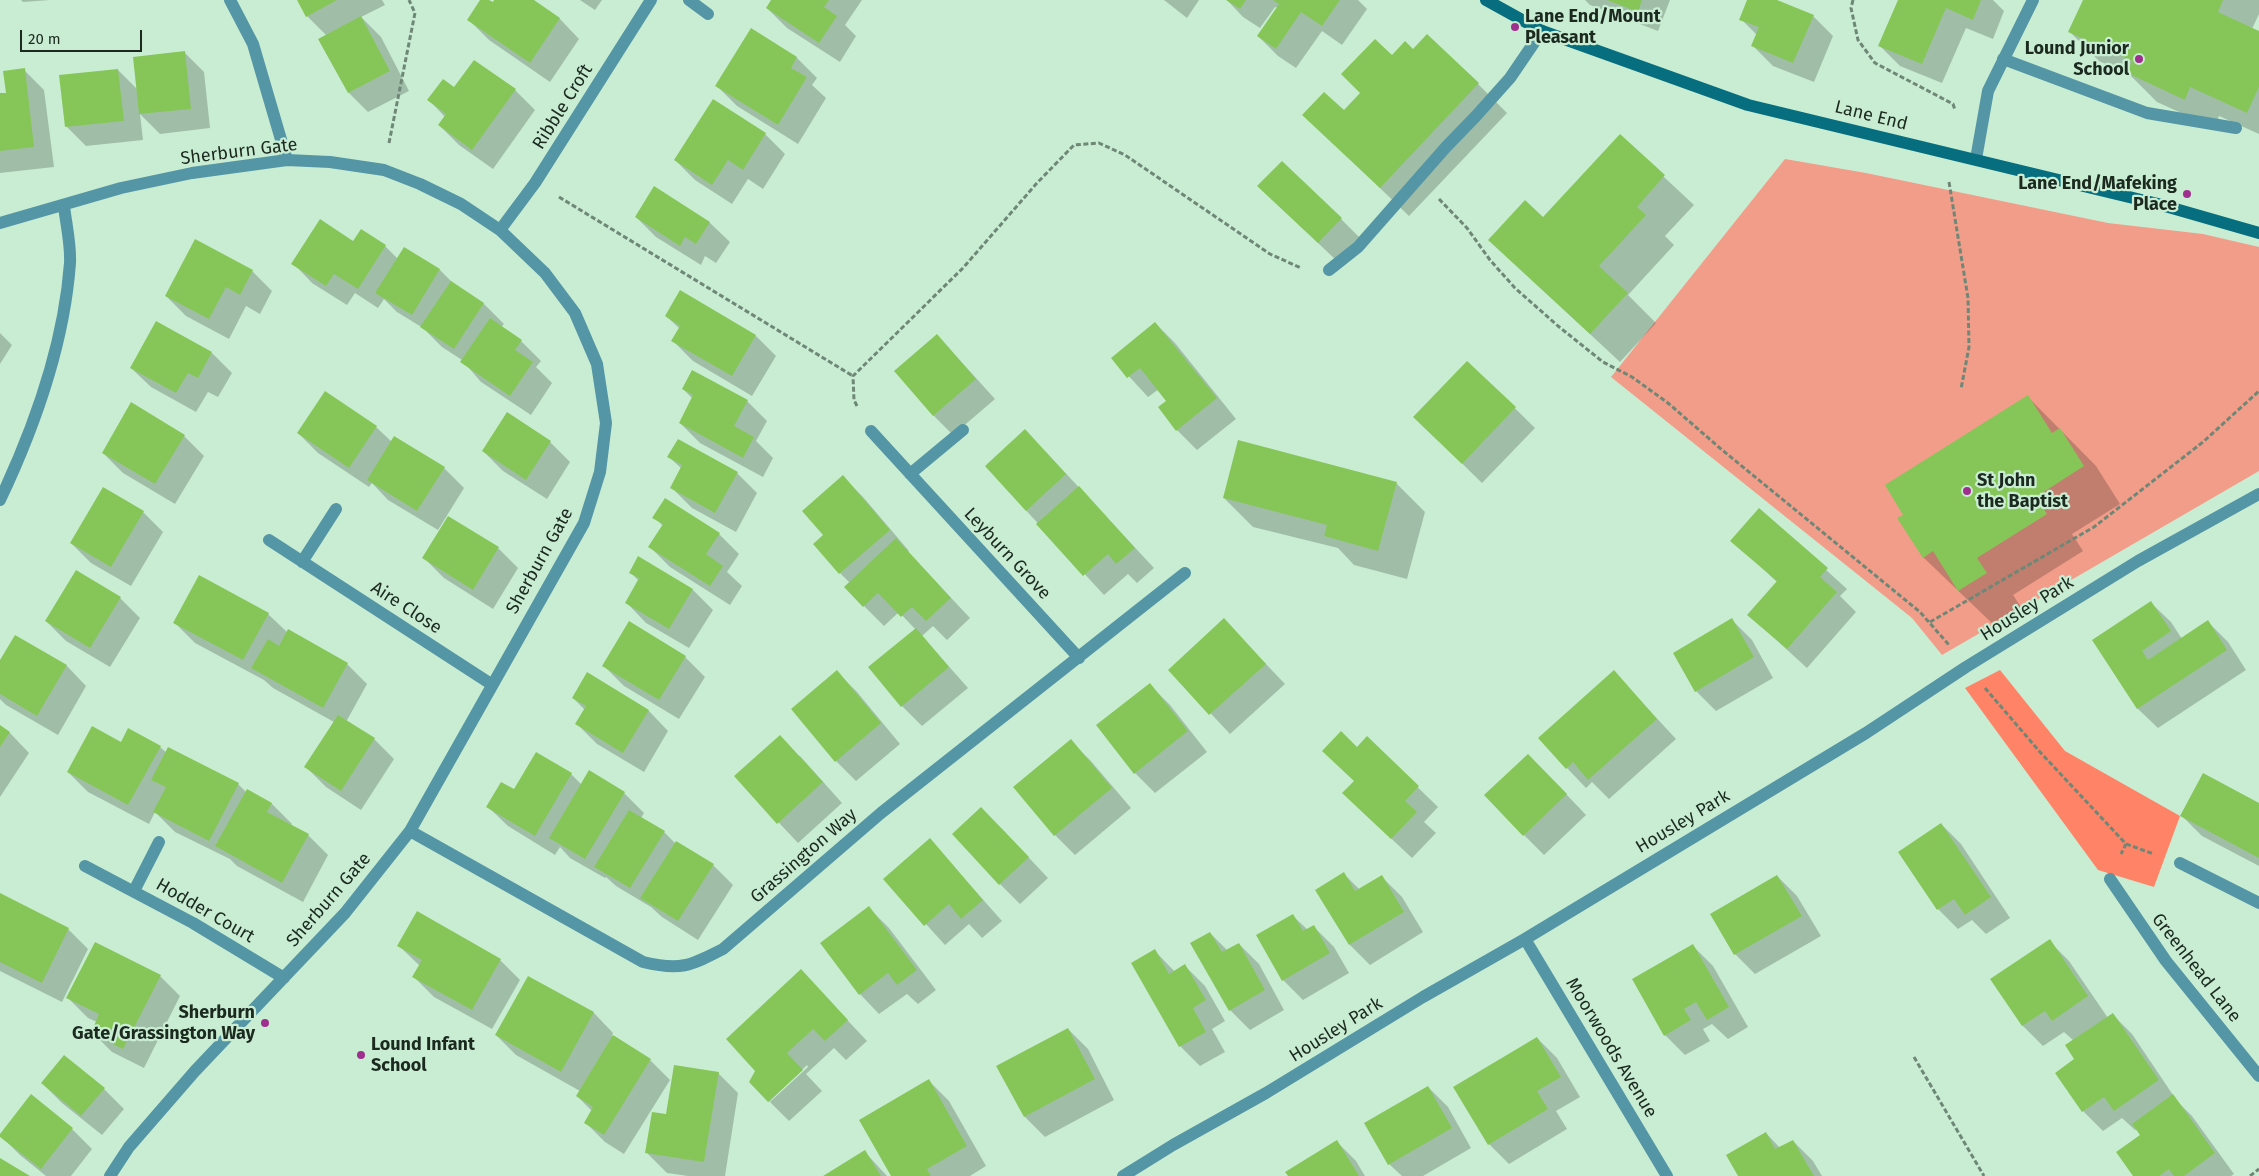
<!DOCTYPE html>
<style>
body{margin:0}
#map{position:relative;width:2259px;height:1176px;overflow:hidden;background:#c9edd3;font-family:"Fira Sans",sans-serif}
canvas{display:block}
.scale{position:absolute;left:20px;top:30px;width:122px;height:22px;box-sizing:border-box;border:2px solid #1b291f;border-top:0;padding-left:6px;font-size:15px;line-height:18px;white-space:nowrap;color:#1b291f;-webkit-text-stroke:4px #c9edd3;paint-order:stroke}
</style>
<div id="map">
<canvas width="2259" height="1176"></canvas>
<div class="scale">20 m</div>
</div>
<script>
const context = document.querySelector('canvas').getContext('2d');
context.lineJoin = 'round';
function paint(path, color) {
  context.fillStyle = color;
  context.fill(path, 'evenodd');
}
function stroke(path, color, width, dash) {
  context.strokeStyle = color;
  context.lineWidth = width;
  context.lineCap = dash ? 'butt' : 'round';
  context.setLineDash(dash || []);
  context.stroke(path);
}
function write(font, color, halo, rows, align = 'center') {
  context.font = font + ' "Fira Sans",sans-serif';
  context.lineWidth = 4.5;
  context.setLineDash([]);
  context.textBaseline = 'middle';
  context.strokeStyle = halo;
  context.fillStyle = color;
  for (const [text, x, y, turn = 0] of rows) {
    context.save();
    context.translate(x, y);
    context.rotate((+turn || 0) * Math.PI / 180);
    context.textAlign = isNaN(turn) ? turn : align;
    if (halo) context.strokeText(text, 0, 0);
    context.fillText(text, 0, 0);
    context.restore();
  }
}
paint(new Path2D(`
 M1785,159L1866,173L2108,223L2203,234L2259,247V471L1942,655L1912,618L1611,377Z`), '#f29d89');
paint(new Path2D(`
 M2000,670L2065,751L2180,816L2154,887L2098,870L1965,688Z`), '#ff8367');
paint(new Path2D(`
 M21,0H50L23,2Z
 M298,0H382L385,5L361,17L381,37L409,91L368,112L349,93L327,36L307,16Z
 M482,0H487L493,4L496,0H532L560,19L579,39L550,82L489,40L469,20Z
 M580,0H602L595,10Z
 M772,0H862L845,25L856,36L840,62L787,28L767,8Z
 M1164,0H1199L1187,18Z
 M1227,0H1358L1367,9L1342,45L1322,31L1296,68L1278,56L1258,36L1278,8L1275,7L1260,28L1243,17Z
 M1585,0H1670L1658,31L1590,5Z
 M1749,0H1774L1813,16L1833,36L1814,82L1773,66L1753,46L1757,35L1741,19Z
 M1899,0H1993L2004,11L1993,39L1966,28L1942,83L1900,66L1880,46Z
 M2084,0H2259V14L2252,29L2259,32V134L2219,116L2214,128L2157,102L2131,76L2099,61L2070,32Z
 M751,30L797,58L817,78L812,85L826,98L798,144L737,106L717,86Z
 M1413,51L1478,84L1507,113L1409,216L1304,115L1344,112L1392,57Z
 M184,52L204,72L210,128L160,134L140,114L143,140L86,146L66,126L118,70L138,90Z
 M475,61L515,90L535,110L493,169L459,145L439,125L445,117L429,100L455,89Z
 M24,70L44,90L54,167L0,173V94H7Z
 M714,101L765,134L785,154L763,189L748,179L732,204L695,180L675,160Z
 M1620,136L1694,205L1665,236L1674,245L1628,295L1656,323L1620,362L1489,240L1543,219Z
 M655,188L710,223L730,242L716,263L705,256L701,265L656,237L636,217Z
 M1279,206L1341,219L1361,239L1338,262Z
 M354,242L385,246L398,259L405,248L440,270L454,284L484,304L504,324L501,327L521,341L541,361L536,367L552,383L531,415L481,382L462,360L442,347L423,328L397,312L384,299L378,308L355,293L347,305L312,283L293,263Z
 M252,271L272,291L260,314L246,306L229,339L186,316L166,296Z
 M681,292L756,336L776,356L752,396L693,361L673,341L680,329L666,316Z
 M1155,323L1175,343L1236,419L1197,450L1177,430L1168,401L1159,389L1148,397L1112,358Z
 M0,333L12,345L0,364Z
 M937,335L995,399L953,435L933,415Z
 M212,353L232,373L218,397L208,392L196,412L151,387L131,368Z
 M1468,362L1535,428L1482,483L1435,437Z
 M693,372L747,401L767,421L756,441L773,458L763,477L700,443L680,423L693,399L683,389Z
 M2027,396L2096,466L2120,504L2072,534L2083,551L2013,595L2023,610L1996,627L1924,558L1899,519L1905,515Z
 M507,414L550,442L570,462L547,499L503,471L483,451Z
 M376,427L392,442L444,468L464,488L438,530L388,500L372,483L369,487L318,453L298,433Z
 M184,436L204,456L175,504L123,473L103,453Z
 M1045,451L1154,568L1137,583L1128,574L1104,595L986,467Z
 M669,457L737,473L757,493L736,532L692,508L672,488L682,469Z
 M843,477L863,497L909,551L908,552L970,618L947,640L933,626L922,636L968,688L922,726L902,706L870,667L916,630L899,612L884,626L864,606L846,587L850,583L840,573L825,536Z
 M1396,483L1425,512L1407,579L1354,565L1338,548L1253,527L1224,498Z
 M665,499L719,534L739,554L727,572L742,586L730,605L670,567L650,547L663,526L654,517Z
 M1759,509L1847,589L1840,596L1856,612L1807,668L1749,615L1777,582L1732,540Z
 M143,512L163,532L131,586L91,563L71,543Z
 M449,518L498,548L518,568L493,609L444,578L424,558Z
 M639,558L693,590L713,610L689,648L646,623L627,603L639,581L630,572Z
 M120,598L140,618L110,667L66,641L46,621Z
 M2151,603L2171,622L2182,639L2208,622L2228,642L2246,670L2158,728L2138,709L2094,641Z
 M268,614L288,633L347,664L367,684L346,722L374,739L394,759L361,810L326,787L306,767L334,722L273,688L264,680L195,643L175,623Z
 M1224,620L1285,684L1230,734L1170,670Z
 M1732,620L1752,640L1773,678L1716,711L1696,691Z
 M15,636L67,666L86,686L58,735L6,705L0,699V662Z
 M685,657L705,677L679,719L624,686L604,666Z
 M837,672L857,692L900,744L856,781L836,761Z
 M1614,672L1676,739L1609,799L1592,782L1586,788L1567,768Z
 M587,674L649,711L668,731L644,772L597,744L577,724L585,710L573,698Z
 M1150,685L1170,705L1207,752L1155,793L1135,773Z
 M0,726L10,733L29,753L0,797Z
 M1367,738L1438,807L1424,822L1436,833L1412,858L1364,813L1355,782L1357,748Z
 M1070,741L1090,760L1131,808L1075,855L1055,835L1015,787Z
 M121,743L160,747L167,753L169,749L238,784L246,792L247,790L272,804L292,824L291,825L308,835L328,855L303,902L237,866L230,859L175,832L155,812L149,824L88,792L68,772Z
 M800,756L842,803L798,843L735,776Z
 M571,774L582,785L624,793L644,813L641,818L664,832L676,844L713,865L733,885L698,940L662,917L651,907L616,886L606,877L605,878L570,858L560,847L555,855L508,826L488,807L514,791Z
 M1548,775L1586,815L1544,855L1524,835Z
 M2259,804V866L2202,836L2182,816Z
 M1941,824L1961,844L2010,918L1986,934L1972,920L1958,929L1938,909Z
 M1001,828L1048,878L1020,904L1000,884Z
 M930,840L1002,921L982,938L969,924L945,945L885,879Z
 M1344,874L1360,890L1382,877L1402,897L1423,932L1370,965L1350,945Z
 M1777,876L1797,896L1821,936L1755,974L1735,954L1712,915Z
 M0,895L68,929L88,949L62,1002L0,971Z
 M869,908L889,928L936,990L918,1004L907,994L879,1014L860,994Z
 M1293,916L1308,930L1314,927L1334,947L1349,973L1303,1000L1283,980Z
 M1210,933L1228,951L1239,944L1259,964L1284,1010L1250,1030L1230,1010Z
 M2049,941L2069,961L2108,1018L2113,1015L2132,1034L2177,1101L2192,1116L2234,1174L2231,1176H2135L2142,1135L2137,1129L2135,1130L2122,1118L2103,1131L2083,1111L2057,1073L2076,1060L2074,1041L2064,1032L2043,1046L2023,1026L1992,980Z
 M399,946L500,960L520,980L492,1029L434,997L414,977L420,966Z
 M1693,946L1713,966L1748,1027L1728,1039L1712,1024L1703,1029L1710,1041L1685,1055L1665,1035Z
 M1155,951L1175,972L1185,966L1205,986L1225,1021L1212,1029L1225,1052L1200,1066L1180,1046Z
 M160,976L180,996L144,1068L112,1052L92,1032L97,1022L88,1018L68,998Z
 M529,977L594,1013L613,1033L612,1036L650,1060L670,1080L624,1154L605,1142L585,1122L592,1111L577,1096L580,1091L516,1055L496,1035Z
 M820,991L867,1041L846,1060L834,1048L806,1074L822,1091L789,1121L770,1102L808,1067L807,1065L769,1102L750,1082Z
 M1068,1029L1088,1049L1114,1100L1045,1137L1025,1117L998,1066Z
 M1537,1038L1557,1058L1580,1097L1556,1111L1567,1129L1509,1164L1489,1144Z
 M718,1073L738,1093L725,1176H688L667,1173L647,1153L667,1116Z
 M929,1081L949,1101L986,1166L970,1176H892Z
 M42,1083L104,1089L124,1109L102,1135L62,1103Z
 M1428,1087L1448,1107L1471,1148L1423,1176H1402L1389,1164Z
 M31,1096L72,1129L92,1149L71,1176H46L20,1155L0,1135Z
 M1766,1133L1780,1148L1793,1141L1813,1161L1822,1176H1739Z
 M1336,1141L1356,1161L1365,1176H1290Z
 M864,1151L887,1176H825Z`), '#0003');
paint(new Path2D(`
 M297,0H337L306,17Z
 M480,0H489L493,2L494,0H534L560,18L530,63L467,20Z
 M771,0H829L824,7L837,16L819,43L766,8Z
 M1226,0H1246L1240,9Z
 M1273,0H1340L1322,26L1301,12L1276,49L1257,36L1279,4Z
 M1607,0H1642L1638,12Z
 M1747,0H1777L1814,15L1793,63L1751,46L1759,27L1739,20Z
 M1898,0H1981L1973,20L1946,8L1922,64L1878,46Z
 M2083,0H2223L2218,12L2259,31V87L2247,113L2190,87L2185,100L2127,73L2132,61L2068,32Z
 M361,16L390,71L348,93L318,39Z
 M751,28L797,57L791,68L807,77L778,125L715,86Z
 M1427,34L1479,83L1380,188L1302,115L1324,92L1344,110L1360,93L1341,74L1375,39L1392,55L1405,41L1413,49Z
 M185,51L191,109L139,114L133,57Z
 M474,60L516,89L472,150L438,125L446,114L427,100L443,79L454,87Z
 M25,68L34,147L0,151V93H6L3,71Z
 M118,69L124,121L65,127L59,75Z
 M713,99L766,133L743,170L728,160L712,185L674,160Z
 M1620,134L1665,175L1637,207L1646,215L1599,266L1628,293L1590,334L1488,240L1525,200L1543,217Z
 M1282,161L1342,218L1318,243L1257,186Z
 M654,186L710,222L696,244L685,237L680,246L635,217Z
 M320,219L353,241L361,229L386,245L358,289L334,274L326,286L291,264Z
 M195,239L253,270L240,295L226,287L209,319L165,296Z
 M404,247L440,269L412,315L375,293Z
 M451,281L484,303L454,349L420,327Z
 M680,290L756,335L732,376L671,341L680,326L665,316Z
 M490,318L522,340L515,350L533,362L510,396L460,362Z
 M156,321L212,352L198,378L188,373L176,393L130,368Z
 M1155,322L1217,398L1176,431L1158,407L1166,401L1140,368L1127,378L1111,358Z
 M937,334L976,379L933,416L894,371Z
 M1467,361L1516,407L1462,464L1413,417Z
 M692,370L748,400L734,426L754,437L743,458L679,423L693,395L682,389Z
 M325,391L377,426L349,468L297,433Z
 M2028,395L2052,433L2060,428L2084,466L2036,497L2047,514L1977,558L1987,573L1958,591L1933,551L1923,558L1897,518L1903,515L1885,485Z
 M131,402L185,435L155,484L102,453Z
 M507,412L551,441L526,480L482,451Z
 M1025,429L1066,474L1026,511L985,466Z
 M394,436L445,467L417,511L367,480Z
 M678,439L738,472L715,513L670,488L682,465L667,457Z
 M1238,440L1397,482L1378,551L1324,536L1327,525L1223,498Z
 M843,475L890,530L839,574L813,544L823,535L802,511Z
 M1079,486L1135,548L1116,564L1108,554L1083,576L1036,524Z
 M103,487L144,511L111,567L70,543Z
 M665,498L720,533L706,554L723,566L710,586L648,547L663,524L652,518Z
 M1759,508L1828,568L1820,577L1837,592L1787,649L1747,615L1777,581L1730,541Z
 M448,516L499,547L473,590L422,558Z
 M896,538L951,598L926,621L912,607L901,617L878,593L863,607L844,587Z
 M638,556L693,589L669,629L625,603L639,578L629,573Z
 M76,570L121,597L90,648L45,621Z
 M199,575L269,613L243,660L173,623Z
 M2151,601L2171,631L2142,651L2148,660L2208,620L2227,650L2137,709L2092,640Z
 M1224,618L1266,664L1209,715L1168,670Z
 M1732,618L1754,657L1695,692L1673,653Z
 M629,621L686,656L659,700L602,666Z
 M916,628L949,667L901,707L868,667Z
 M288,629L348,663L323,708L251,668L268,639L279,646Z
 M15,635L67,665L37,716L0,694V660Z
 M837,670L881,723L835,762L791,709Z
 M1614,670L1657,719L1588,780L1573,762L1566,769L1538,738Z
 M587,672L649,710L623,753L575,724L586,706L572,698Z
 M1150,683L1188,731L1134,774L1096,725Z
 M338,715L375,738L341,791L304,767Z
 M0,725L10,732L0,747Z
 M92,726L121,742L128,728L161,746L128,805L67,772Z
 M1341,731L1357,747L1367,736L1419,786L1405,801L1417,812L1391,839L1342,793L1354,781L1322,751Z
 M780,735L823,782L777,824L734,776Z
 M1071,739L1112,788L1054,836L1013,787Z
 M168,747L239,783L209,841L153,812L166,787L151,780Z
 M536,752L572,773L535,836L486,807L501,782L514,789Z
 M1528,754L1567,794L1523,836L1484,795Z
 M589,770L625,792L585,859L549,838Z
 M2203,773L2259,803V858L2180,816Z
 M247,789L272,803L267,812L309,834L282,883L215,846Z
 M981,807L1029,857L999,885L952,834Z
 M629,810L665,831L630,888L594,867Z
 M1941,823L1991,897L1965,915L1954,899L1937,910L1898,852Z
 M930,838L983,900L961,919L949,904L924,926L883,879Z
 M676,841L714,864L678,921L640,898Z
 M1344,872L1355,891L1382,875L1404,912L1349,945L1315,890Z
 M1777,875L1802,916L1734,955L1710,914Z
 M0,893L69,928L42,983L0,962Z
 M869,906L917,970L897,985L888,973L859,995L820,943Z
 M417,911L501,959L472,1010L412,977L422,960L397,946Z
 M1293,914L1303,931L1314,925L1330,953L1282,981L1256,935Z
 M1210,932L1222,952L1239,943L1265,990L1229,1011L1190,943Z
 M2050,939L2088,996L2052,1021L2045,1011L2022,1026L1990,979Z
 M95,942L161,975L123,1049L91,1033L99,1014L66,998Z
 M1693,944L1729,1007L1707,1020L1696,1002L1684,1009L1691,1020L1664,1036L1632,979Z
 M1155,949L1169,974L1185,964L1206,1000L1193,1008L1206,1032L1179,1047L1131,963Z
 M801,969L848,1020L825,1041L813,1029L787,1053L803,1070L768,1102L749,1082L755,1071L726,1039Z
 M528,976L594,1012L561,1072L495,1035Z
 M2113,1013L2159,1080L2114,1111L2104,1097L2082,1112L2055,1073L2074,1059L2065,1045Z
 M1068,1028L1095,1079L1024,1117L996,1066Z
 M613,1035L651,1059L604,1135L584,1123L593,1107L576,1096Z
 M1537,1037L1561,1077L1537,1091L1548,1109L1488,1145L1453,1087Z
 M64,1055L105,1088L81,1116L41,1083Z
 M674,1065L719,1072L704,1162L645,1153L652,1112L666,1114Z
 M929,1079L967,1146L927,1169L931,1176H891L859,1120Z
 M1428,1086L1452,1128L1388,1165L1364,1123Z
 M31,1094L73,1128L41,1169L0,1137V1134Z
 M2173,1094L2215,1153L2184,1176H2174L2169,1169L2159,1176H2133L2116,1152L2140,1135L2132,1124Z
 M1766,1132L1775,1149L1793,1140L1814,1176H1738L1726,1155Z
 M1337,1140L1359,1176H1288L1285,1172Z
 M865,1150L881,1176H823Z
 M0,1158L30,1176H0Z`), '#86c658');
stroke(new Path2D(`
 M1853,0L1851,8L1858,40L1875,63L1953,104L1955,110
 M389,143L415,13L409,0
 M1949,182L1968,298L1969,347L1961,389
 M559,197L853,376
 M1439,199L1467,228L1490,260L1515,288L1558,326L1603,362L1632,377L1668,403L1721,449L1920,612L1949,645
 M857,406L854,400L853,376L963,268L1037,183L1074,145L1099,143L1125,155L1270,254L1301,268
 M1930,622L2094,527L2203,442L2259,391
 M1985,688L2040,752L2126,844L2121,854
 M2126,844L2154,854
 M1914,1057L1984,1176
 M2250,1176L2259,1169`), '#6f8776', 3, [5, 2.5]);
stroke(new Path2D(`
 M2003,59L2147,113L2236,128
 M1976,159L1988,91L2033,0
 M1329,270L1358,247L1446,147L1476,116L1510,78L1542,31`), '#5496a5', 12);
stroke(new Path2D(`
 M230,0L253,44L287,160
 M689,0L708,14
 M0,223L121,188L192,173L287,160L330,162L384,170L420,184L461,204L500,230L545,273L575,313L597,364L606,423L600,472L584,523L410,831L345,913L195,1071L129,1147L110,1176
 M500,230L535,183L651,0
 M871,431L1079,658
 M910,474L963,430
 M0,500C35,426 64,345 70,263C71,244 66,224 64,206
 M269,540L491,684
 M302,562L336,509
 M410,831L643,962C680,971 690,966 723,949L881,813L1185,573
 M2180,863L2259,903
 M85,866L193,923L284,978
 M2110,879L2166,961L2259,1076
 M134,891L159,842
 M1525,939L1667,1176
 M1123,1176L1173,1145L1266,1093L1423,997L1525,939L1866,733L1966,667L2138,561L2259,494`), '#5496a5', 12);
stroke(new Path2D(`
 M1486,0L1542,31L1748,105L2158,204L2259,233`), '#066e7f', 12);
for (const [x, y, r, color] of [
 [1515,27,5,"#9e2f8e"],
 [2139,59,5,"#9e2f8e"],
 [2187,194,5,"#9e2f8e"],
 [1967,491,5,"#9e2f8e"],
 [265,1023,5,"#9e2f8e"],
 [361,1055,5,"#9e2f8e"]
]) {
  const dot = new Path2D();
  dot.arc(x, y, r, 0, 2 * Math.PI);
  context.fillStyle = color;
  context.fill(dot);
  stroke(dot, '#c9edd3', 2);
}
write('bold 18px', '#1b291f', '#c9edd3', [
 ["Lane End/Mount",1525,17],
 ["Pleasant",1525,38],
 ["Lound Junior",2129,49,"right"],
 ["School",2129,70,"right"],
 ["Lane End/Mafeking",2177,184,"right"],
 ["Place",2177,205,"right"],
 ["St John",1977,481],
 ["the Baptist",1977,502],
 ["Sherburn",255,1013,"right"],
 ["Gate/Grassington Way",255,1034,"right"],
 ["Lound Infant",371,1045],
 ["School",371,1066]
], 'left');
write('18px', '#1b291f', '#c9edd3', [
 ["Ribble Croft",563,107,-58],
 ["Lane End",1871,116,14],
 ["Sherburn Gate",239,152,-7],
 ["Leyburn Grove",1007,554,47],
 ["Sherburn Gate",540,561,-61],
 ["Aire Close",406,608,33],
 ["Housley Park",2027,609,-32],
 ["Housley Park",1683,822,-31],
 ["Grassington Way",804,856,-41],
 ["Sherburn Gate",329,900,-49],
 ["Hodder Court",205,911,30],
 ["Greenhead Lane",2196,968,52],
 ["Housley Park",1336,1030,-32],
 ["Moorwoods Avenue",1611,1048,59]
]);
</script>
